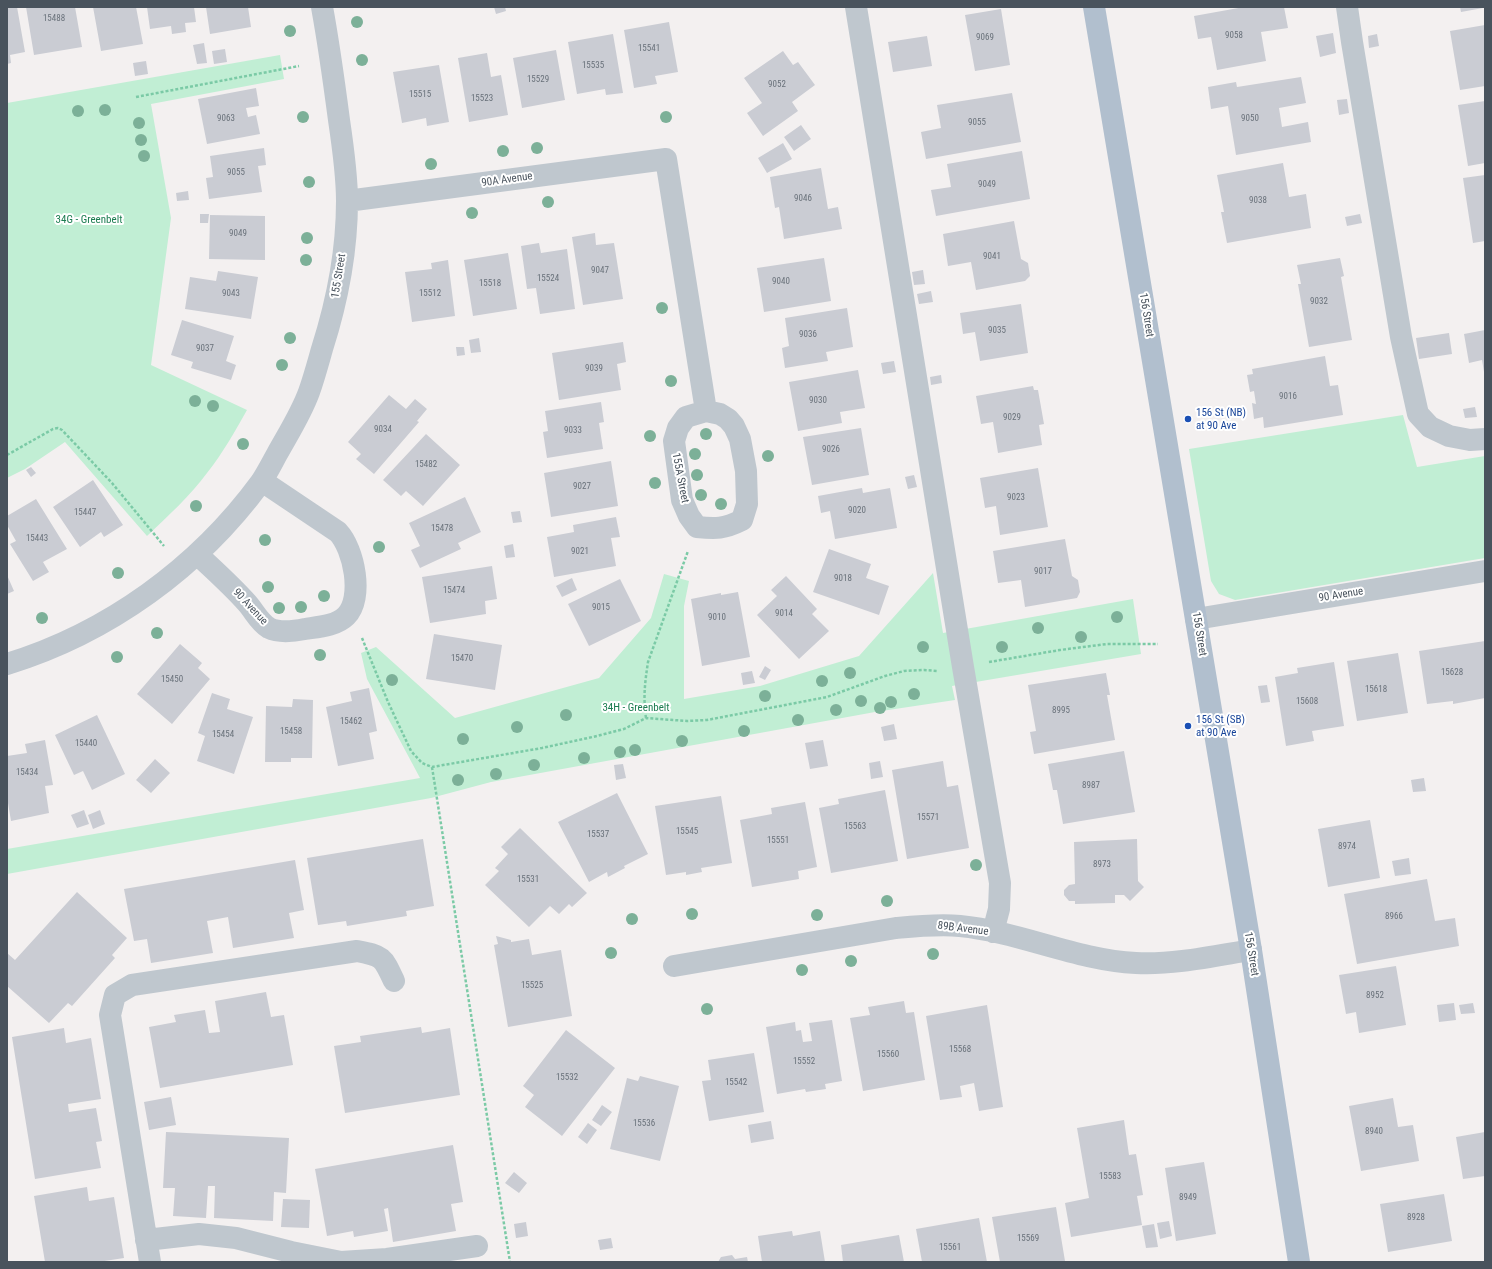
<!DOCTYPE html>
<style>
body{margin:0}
#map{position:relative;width:1492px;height:1269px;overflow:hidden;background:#f3f0f0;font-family:"Roboto Condensed",sans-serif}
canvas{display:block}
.frame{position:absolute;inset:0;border:8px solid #49535d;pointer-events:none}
</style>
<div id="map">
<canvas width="1492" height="1269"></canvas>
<div class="frame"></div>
</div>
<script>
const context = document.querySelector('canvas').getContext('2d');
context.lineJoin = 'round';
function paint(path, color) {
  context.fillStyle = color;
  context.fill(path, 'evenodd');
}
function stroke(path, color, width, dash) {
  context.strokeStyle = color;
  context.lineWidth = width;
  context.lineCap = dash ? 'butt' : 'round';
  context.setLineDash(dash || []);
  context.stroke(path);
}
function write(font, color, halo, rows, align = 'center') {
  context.font = font + ' "Roboto Condensed",sans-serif';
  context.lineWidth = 4;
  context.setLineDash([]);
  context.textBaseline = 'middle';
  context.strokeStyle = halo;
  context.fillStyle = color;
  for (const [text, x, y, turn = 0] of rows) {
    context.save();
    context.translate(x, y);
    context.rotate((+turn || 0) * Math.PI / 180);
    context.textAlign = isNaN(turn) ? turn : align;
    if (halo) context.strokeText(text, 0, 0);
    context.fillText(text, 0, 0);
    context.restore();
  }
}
paint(new Path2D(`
 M280,55L284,79L151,104L171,218L151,365L247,410C235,431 223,453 207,473C190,496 168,516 147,536L65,442L25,469L7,478V103Z
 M1403,415L1417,467L1485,456V558L1235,600L1219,594L1211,581L1189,449Z
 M933,573L943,633L1133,599L1141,654L952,686L955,700L875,712L491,782L431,798L7,874V849L420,778L367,679L361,653L376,647L455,718L599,678L651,618L664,574L689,581L684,606V699L760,686L859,656Z`), '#c1eed4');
paint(new Path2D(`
 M7,7H17L25,52L10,55L11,63L7,64Z
 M26,7H75L82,47L34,55Z
 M93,7H136L143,44L101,51Z
 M147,7H194L196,22L185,23L186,32L172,34L171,26L150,29Z
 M206,7H248L251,27L210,34Z
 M494,7H505L506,11L496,14Z
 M1244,7H1284L1288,28L1261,32L1266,61L1217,70L1211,37L1198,39L1194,16Z
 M1460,7H1483V8L1461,12Z
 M1001,9L1010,65L975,71L965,15Z
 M669,22L678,72L655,76L657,84L634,88L624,30Z
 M1485,25V86L1460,90L1450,31Z
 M1333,33L1336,53L1320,57L1316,36Z
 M613,34L623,93L606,95L605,89L577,94L568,42Z
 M1377,34L1379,46L1369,48L1368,36Z
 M927,36L932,66L893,72L888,42Z
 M204,43L207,63L197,64L193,45Z
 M225,49L227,62L214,64L212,51Z
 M556,50L565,100L522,108L513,58Z
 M783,51L793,65L798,62L815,85L792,102L798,111L763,136L747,113L762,103L744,78Z
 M487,53L491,77L501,75L508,115L469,122L458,58Z
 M146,61L148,74L135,76L133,63Z
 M439,65L449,122L427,126L426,118L402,123L393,72Z
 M1301,77L1306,103L1279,108L1282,127L1308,122L1311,142L1236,155L1228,106L1211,109L1208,87L1236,82L1237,87Z
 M256,88L259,106L246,108L248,117L256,115L260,134L207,144L198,99Z
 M1012,93L1021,142L926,159L921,132L941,128L937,105Z
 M1347,99L1349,113L1339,115L1337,100Z
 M1485,101V163L1468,166L1458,105Z
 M801,125L811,139L794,151L784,137Z
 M783,143L792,159L767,173L758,158Z
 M264,148L266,165L258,166L262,192L209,199L206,178L213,177L210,156Z
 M1022,151L1030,199L936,216L931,190L951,187L947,164Z
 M1283,163L1289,197L1306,194L1311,228L1227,243L1221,212H1224L1217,175Z
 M821,168L828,209L838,207L842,229L784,239L779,207L775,208L770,177Z
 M1485,175V241L1473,243L1463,178Z
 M188,191L189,200L177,201L176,193Z
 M200,214H209L208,223H200Z
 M1360,214L1362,223L1347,226L1345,217Z
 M210,215L265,216V260L209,259Z
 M1014,221L1021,259L1028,263L1030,276L1025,281L976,290L971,262L948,266L943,234Z
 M595,233L596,245L614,243L623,299L583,305L572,237Z
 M539,243L541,253L567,249L575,309L540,314L536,288L527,289L521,246Z
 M508,253L517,309L473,316L464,260Z
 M824,258L831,301L764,312L757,268Z
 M1340,258L1344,276L1341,277L1352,340L1309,347L1298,284H1301L1297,265Z
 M448,260L455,316L412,322L405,272L432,269L431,263Z
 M923,270L925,284L914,285L912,272Z
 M218,271L258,277L251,319L185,309L190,277L216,281Z
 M931,291L933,302L919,304L917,294Z
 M1021,304L1028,353L980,361L975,332L963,334L960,313Z
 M847,308L853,347L826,352L828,361L785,368L782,348L789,346L785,318Z
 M182,320L234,336L226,361L236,365L231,380L191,368L193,362L171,355Z
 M1485,330V372H1484L1482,360L1469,363L1464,334Z
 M1449,333L1452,354L1419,359L1416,338Z
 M479,338L481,352L471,353L469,340Z
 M623,342L626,362L617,364L621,390L559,400L552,353Z
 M456,347H464L465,355L457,356Z
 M1325,356L1330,386L1338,385L1343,415L1264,428L1263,417L1254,419L1252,403L1256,404L1254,391L1250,392L1247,375L1253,374L1252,369Z
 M894,361L896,372L883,374L881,363Z
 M858,370L865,408L840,412L842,423L798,431L789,382Z
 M941,375L942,383L931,385L930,377Z
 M1033,386L1034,390H1038L1044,424L1039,425L1042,445L998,453L993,422L981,424L976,396Z
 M389,395L406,409L415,399L427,409L417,421L419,422L374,474L356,459L361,454L348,442Z
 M601,402L604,422L599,423L603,449L547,458L543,432L548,431L545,411Z
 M1475,407L1477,417L1465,418L1463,409Z
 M861,428L869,475L812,485L803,437Z
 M426,434L460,465L423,506L406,491L401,496L383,480Z
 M611,461L618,506L551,517L544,473Z
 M31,467L36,473L31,477L26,470Z
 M1038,468L1048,527L1000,535L996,506L985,508L980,478Z
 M914,475L917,487L908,489L905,477Z
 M93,480L123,525L104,537L101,532L80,547L53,507Z
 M862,488L863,493L890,488L897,528L835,539L830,511L821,513L818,496Z
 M465,497L481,532L458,543L461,549L420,568L411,550L420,546L409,523Z
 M36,499L67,549L43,562L49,572L33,581L10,544L16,541L7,525V516Z
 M520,511L522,522L513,523L511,512Z
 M616,517L620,537L611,538L616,566L554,577L547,537L574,532L573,525Z
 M1065,539L1072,576L1078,580L1080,592L1077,598L1025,607L1021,580L998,583L993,551Z
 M513,544L515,557L506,558L504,546Z
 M829,549L871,564L866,578L889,586L879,615L813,592Z
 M492,566L497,599L485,601L486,614L430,623L422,577Z
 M7,575L14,591L7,594Z
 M786,576L817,609L812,614L829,631L799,659L757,615L777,596L771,590Z
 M572,578L577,590L562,597L556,586Z
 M620,579L641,621L589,646L568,604Z
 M738,592L750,657L702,666L691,599L721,593V595Z
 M434,634L502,645L495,690L426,679Z
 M1485,641V698L1453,704V701L1427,704L1419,651Z
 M180,644L202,663L198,668L210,679L172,724L137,694Z
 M1398,653L1408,713L1357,721L1347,661Z
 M1334,662L1344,726L1312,731L1314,741L1286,746L1275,677L1298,673L1297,668Z
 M765,666L771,670L765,680L759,677Z
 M752,671L755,683L743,685L741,673Z
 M1106,673L1110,695H1107L1115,740L1034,754L1030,732L1036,731L1028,685Z
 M1267,685L1270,702L1261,703L1258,686Z
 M369,688L377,731L369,733L374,759L338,766L326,707L352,701L350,692Z
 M212,693L230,699L227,709L253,717L234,774L197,761L205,736L198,733Z
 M293,699L313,700L312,758H291V762H265L266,706L292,707Z
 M97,715L125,774L92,790L83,771L74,775L55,735Z
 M894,724L897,739L884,741L881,727Z
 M45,740L53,785L45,786L49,813L11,821L7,797V756L27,753L25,744Z
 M823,740L828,766L810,769L805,743Z
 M1124,751L1135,812L1063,824L1057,790H1053L1048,764Z
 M155,759L170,773L151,793L136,780Z
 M880,761L883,777L871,779L869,763Z
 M943,761L947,787L958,785L969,848L907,859L892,770Z
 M623,764L626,778L616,780L614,765Z
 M1424,778L1426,791L1413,792L1411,780Z
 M885,790L898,861L831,873L819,808L839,804L838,799Z
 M617,793L648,854L624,866L625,868L608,877L607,872L589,882L558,822Z
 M721,796L732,863L701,868L702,872L686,875V872L666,875L655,806Z
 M805,802L817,867L798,871L799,879L752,887L740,820L772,814L771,808Z
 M84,810L89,824L77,828L71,815Z
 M100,810L105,824L93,829L88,815Z
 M1370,820L1380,878L1328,887L1318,829Z
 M520,828L587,893L572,907L569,904L559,914L550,906L529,927L485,885L499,871L495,868L508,854L501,847Z
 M423,839L434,906L406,911L407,916L347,926L346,921L318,925L307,858Z
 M1137,839L1138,881L1144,887L1130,901L1124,895H1115V903L1075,904V901H1069L1064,895V890L1069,885L1075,884L1074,842Z
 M1409,858L1411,874L1395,876L1392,861Z
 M295,860L304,910L289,913L294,938L233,948L228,917L207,921L213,953L151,963L147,939L134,941L124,889Z
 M1427,879L1435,921L1455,918L1459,946L1357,964L1344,894Z
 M77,892L127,938L112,955L115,958L72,1006L68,1003L49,1023L7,986V953L15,960Z
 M496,936L511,940V942L529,939L532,955L561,950L572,1016L508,1027L494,945L498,944Z
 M1396,966L1406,1025L1359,1033L1356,1012L1346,1014L1339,975Z
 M266,992L271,1017L284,1015L293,1065L160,1088L149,1027L176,1022L174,1015L205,1010L209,1033L220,1032L215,1001Z
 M904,1001L906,1013L914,1012L925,1080L863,1091L850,1018L870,1015L868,1007Z
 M1454,1003L1456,1020L1439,1022L1437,1005Z
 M1473,1003L1475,1013L1461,1014L1459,1005Z
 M987,1005L1003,1107L979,1111L974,1083L960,1086L962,1097L940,1100L926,1016Z
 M832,1020L842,1081L825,1084L826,1089L806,1092L805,1089L777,1094L766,1027L795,1022L796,1031L801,1030L803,1042L812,1041L809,1023Z
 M421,1027L422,1033L450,1028L460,1095L345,1113L334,1046L361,1042L360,1036Z
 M64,1028L66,1043L91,1038L101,1099L68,1104L69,1112L96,1108L102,1141L96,1142L101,1168L35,1179L12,1037Z
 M566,1030L615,1068L562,1136L525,1107L534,1095L523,1086Z
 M754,1053L764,1112L709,1121L702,1081L711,1080L708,1060Z
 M640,1076L679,1086L660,1161L610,1149L627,1078L638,1081Z
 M171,1097L176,1125L149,1130L144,1102Z
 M1393,1098L1398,1127L1413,1125L1419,1161L1361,1171L1349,1106Z
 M602,1105L612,1112L601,1126L592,1120Z
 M1124,1120L1129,1155L1136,1154L1143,1195L1137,1196L1142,1225L1071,1237L1065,1203L1089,1198L1077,1128Z
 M771,1121L774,1139L751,1143L748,1125Z
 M588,1123L597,1130L587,1144L578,1137Z
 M166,1132L289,1138L286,1193L274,1192L273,1221L214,1218L215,1186H208L206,1218L173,1216L175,1188H163Z
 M1485,1132V1176L1463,1179L1456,1137Z
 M453,1145L463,1202L451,1204L456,1231L393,1242L388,1208L384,1209L388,1231L354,1237L353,1231L327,1236L315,1169Z
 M1204,1162L1216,1234L1176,1241L1165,1168Z
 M514,1172L527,1183L519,1193L505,1183Z
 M87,1187L89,1201L114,1197L124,1258L98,1262H45L34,1196Z
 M1444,1194L1452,1241L1388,1252L1380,1204Z
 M283,1199L310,1200L309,1228L281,1227Z
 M1056,1207L1065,1261L1000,1262L992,1217Z
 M979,1218L987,1262H922L916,1229Z
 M1169,1221L1172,1236L1160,1239L1157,1223Z
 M526,1222L528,1236L516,1238L514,1224Z
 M1154,1224L1158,1247L1146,1248L1142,1226Z
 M792,1231L793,1236L820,1231L825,1262H762L758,1236Z
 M899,1235L904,1262H843L841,1245Z
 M611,1238L613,1248L600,1250L598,1240Z
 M732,1255L735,1259L747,1257L748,1262H718L721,1257Z`), '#caccd3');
stroke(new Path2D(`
 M136,97L299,66
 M7,455L53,429L58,428L62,430L112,483L164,546
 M362,638L388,702L411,751L422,763L432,767L542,748L597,736L624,729L646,718L687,721L707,720L827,697L885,676L904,671L924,670L937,671
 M989,662L1060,650L1107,644H1158
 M646,718C643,697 645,682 648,662L688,551
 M432,767L510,1262`), '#7bcaa6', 2.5, [3, 2]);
stroke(new Path2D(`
 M856,7L963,667L1000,883L999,909L993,932
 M1347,7L1352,42L1401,337L1418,414L1430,427L1449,436L1470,440L1485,439
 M347,201L666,159L706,411
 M706,411L720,414L728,419L734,426L740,439L746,471L747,504L742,520C724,529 716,529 697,527L689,516L682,500L674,441L678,428L686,417Z
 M197,554C214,570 232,586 247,603C255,612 259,622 269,628C279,633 295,631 305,629C318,627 336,626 346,616C364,598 354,549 338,532L262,481
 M1196,619L1485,571
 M7,664C108,633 198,568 261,482C267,473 272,463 277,454C288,434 301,414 309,392C314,378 318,363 322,349C337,302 347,250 347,201C347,174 343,147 339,120C334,82 329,45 322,7
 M674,966L896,928C918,926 939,924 960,926C1020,932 1076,960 1136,963C1173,965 1214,956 1251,950
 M146,1240L199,1234L236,1238L291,1252L341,1262L387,1259L477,1246
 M150,1262L110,1015L115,995L132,985L357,951C383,956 383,957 394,981`), '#bfc7ce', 22);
stroke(new Path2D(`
 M1094,7L1251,950L1299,1262`), '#b1bfce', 22);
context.fillStyle = '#7cb098';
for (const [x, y] of [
 [357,22],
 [290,31],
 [362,60],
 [105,110],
 [78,111],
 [303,117],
 [666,117],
 [139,123],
 [141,140],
 [537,148],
 [503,151],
 [144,156],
 [431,164],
 [309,182],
 [548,202],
 [472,213],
 [307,238],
 [306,260],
 [662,308],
 [290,338],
 [282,365],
 [671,381],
 [195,401],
 [213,406],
 [706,434],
 [650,436],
 [243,444],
 [695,454],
 [768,456],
 [697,475],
 [655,483],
 [701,495],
 [721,504],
 [196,506],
 [265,540],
 [379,547],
 [118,573],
 [268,587],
 [324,596],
 [301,607],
 [279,608],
 [1117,617],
 [42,618],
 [1038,628],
 [157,633],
 [1081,637],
 [923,647],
 [1002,647],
 [320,655],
 [117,657],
 [850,673],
 [392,680],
 [822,681],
 [914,694],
 [765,696],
 [861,701],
 [891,702],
 [880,708],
 [836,710],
 [566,715],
 [798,720],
 [517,727],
 [744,731],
 [463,739],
 [682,741],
 [635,750],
 [620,752],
 [584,758],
 [534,765],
 [496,774],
 [458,780],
 [976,865],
 [887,901],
 [692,914],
 [817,915],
 [632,919],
 [611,953],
 [933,954],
 [851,961],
 [802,970],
 [707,1009]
]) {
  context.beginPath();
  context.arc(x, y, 6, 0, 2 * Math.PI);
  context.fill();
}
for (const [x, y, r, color] of [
 [1188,419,4,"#1a4fb4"],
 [1188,726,4,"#1a4fb4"]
]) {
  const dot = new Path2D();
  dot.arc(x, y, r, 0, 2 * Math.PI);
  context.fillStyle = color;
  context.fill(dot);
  stroke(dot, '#fff', 1.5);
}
write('9px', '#69717a', null, [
 ["15488",54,19],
 ["9058",1234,36],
 ["9069",985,38],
 ["15541",649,49],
 ["15535",593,66],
 ["15529",538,80],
 ["9052",777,85],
 ["15515",420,95],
 ["15523",482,99],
 ["9063",226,119],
 ["9050",1250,119],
 ["9055",977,123],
 ["9055",236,173],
 ["9049",987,185],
 ["9046",803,199],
 ["9038",1258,201],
 ["9049",238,234],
 ["9041",992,257],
 ["9047",600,271],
 ["15524",548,279],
 ["9040",781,282],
 ["15518",490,284],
 ["9043",231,294],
 ["15512",430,294],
 ["9032",1319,302],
 ["9035",997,331],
 ["9036",808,335],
 ["9037",205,349],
 ["9039",594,369],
 ["9016",1288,397],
 ["9030",818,401],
 ["9029",1012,418],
 ["9034",383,430],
 ["9033",573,431],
 ["9026",831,450],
 ["15482",426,465],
 ["9027",582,487],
 ["9023",1016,498],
 ["9020",857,511],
 ["15447",85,513],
 ["15478",442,529],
 ["15443",37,539],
 ["9021",580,552],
 ["9017",1043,572],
 ["9018",843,579],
 ["15474",454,591],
 ["9015",601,608],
 ["9014",784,614],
 ["9010",717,618],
 ["15470",462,659],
 ["15628",1452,673],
 ["15450",172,680],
 ["15618",1376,690],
 ["15608",1307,702],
 ["8995",1061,711],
 ["15462",351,722],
 ["15458",291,732],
 ["15454",223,735],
 ["15440",86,744],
 ["15434",27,773],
 ["8987",1091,786],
 ["15571",928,818],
 ["15563",855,827],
 ["15545",687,832],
 ["15537",598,835],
 ["15551",778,841],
 ["8974",1347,847],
 ["8973",1102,865],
 ["15531",528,880],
 ["8966",1394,917],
 ["15525",532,986],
 ["8952",1375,996],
 ["15568",960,1050],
 ["15560",888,1055],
 ["15552",804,1062],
 ["15532",567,1078],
 ["15542",736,1083],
 ["15536",644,1124],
 ["8940",1374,1132],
 ["15583",1110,1177],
 ["8949",1188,1198],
 ["8928",1416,1218],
 ["15569",1028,1239],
 ["15561",950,1248]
]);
write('11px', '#49535d', '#fff', [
 ["90A Avenue",507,180,-8],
 ["155 Street",339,276,-81],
 ["156 Street",1146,315,81],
 ["155A Street",680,478,79],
 ["90 Avenue",1341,595,-9],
 ["90 Avenue",250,607,47],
 ["156 Street",1199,634,81],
 ["89B Avenue",963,929,7],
 ["156 Street",1251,954,81]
]);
write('11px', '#1b7c50', '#fff', [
 ["34G - Greenbelt",89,220],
 ["34H - Greenbelt",636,708]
]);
write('11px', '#164399', '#fff', [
 ["156 St (NB)",1196,413],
 ["at 90 Ave",1196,426],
 ["156 St (SB)",1196,720],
 ["at 90 Ave",1196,733]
], 'left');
</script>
